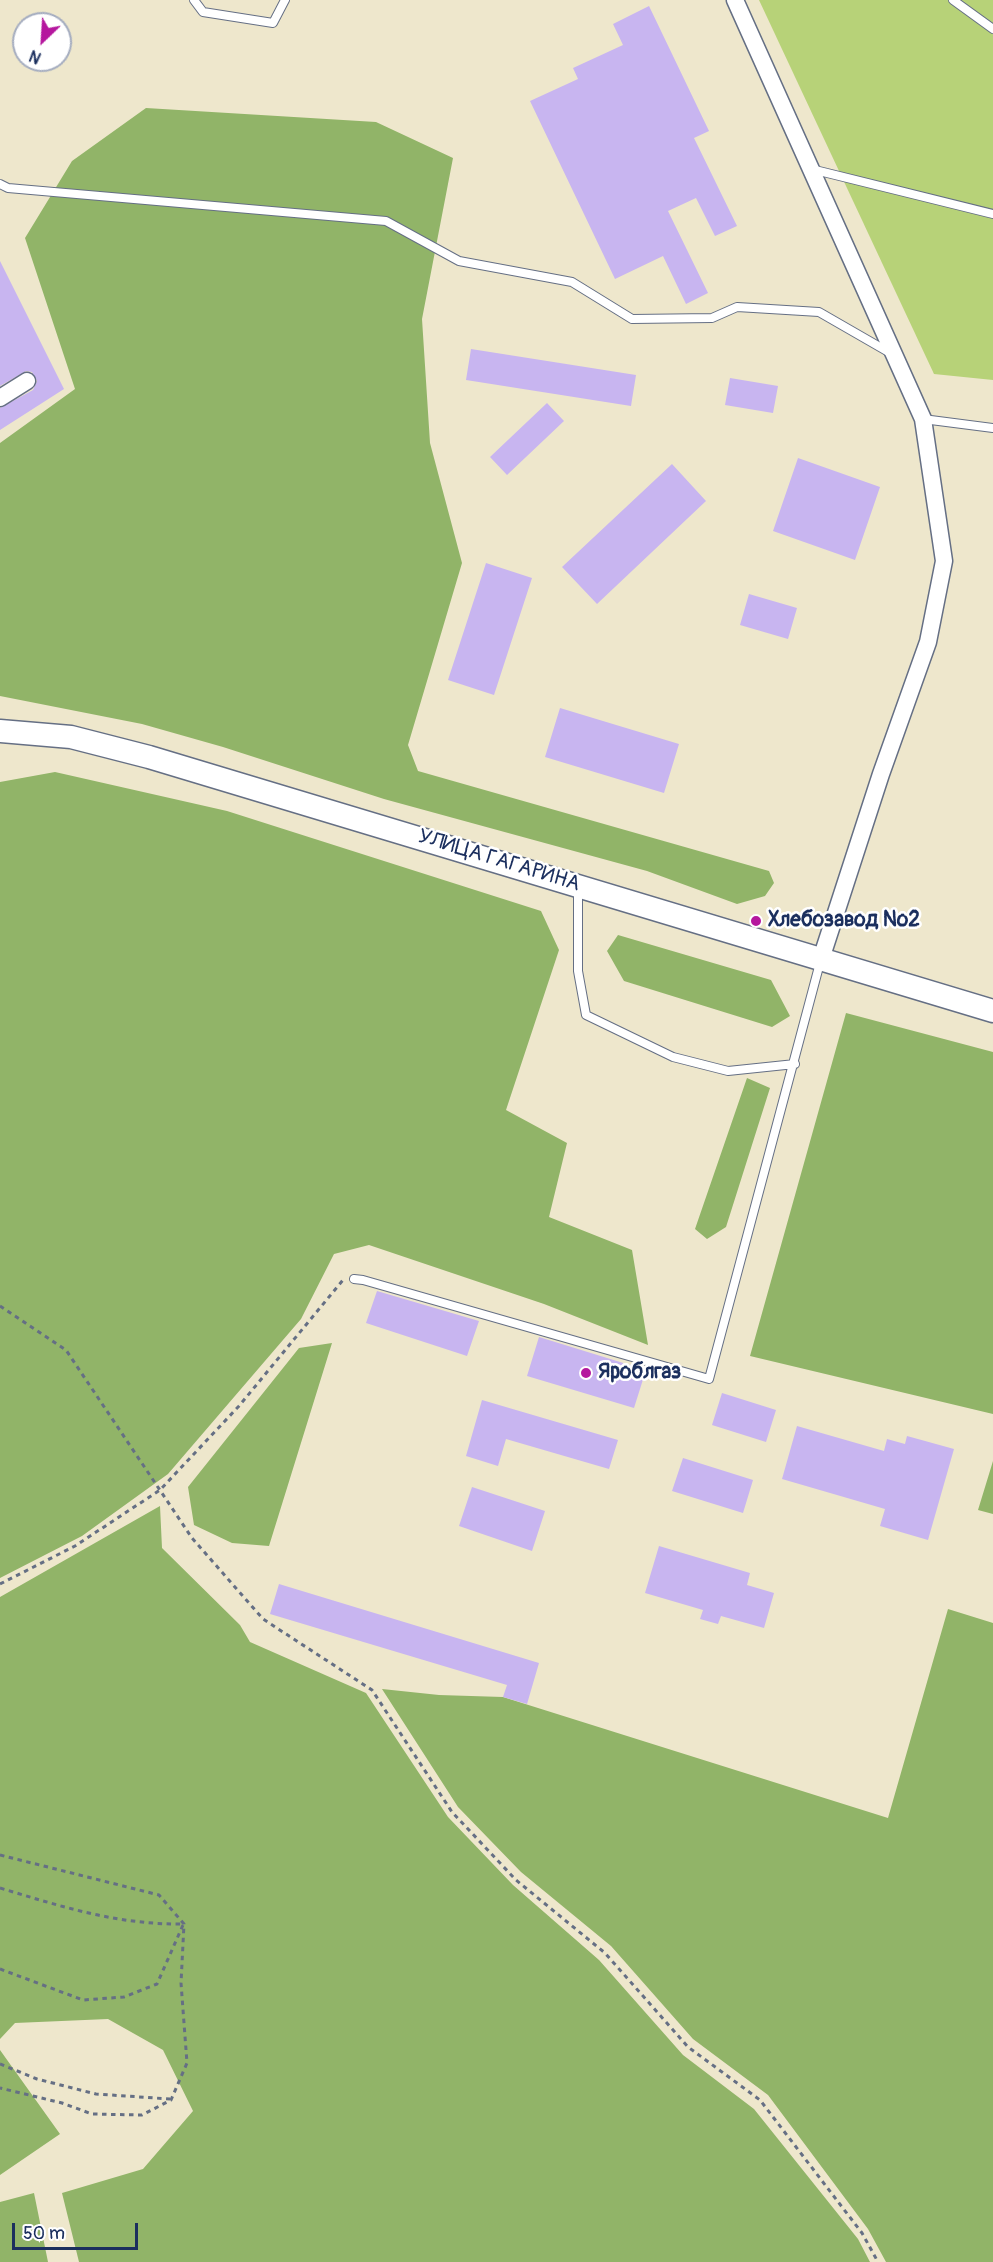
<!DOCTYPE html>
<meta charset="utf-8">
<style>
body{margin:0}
#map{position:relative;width:993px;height:2262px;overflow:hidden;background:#eee7cc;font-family:Pangolin,sans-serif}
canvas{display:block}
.north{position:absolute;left:12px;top:12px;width:60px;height:60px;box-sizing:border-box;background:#fff;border:2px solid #a4acbf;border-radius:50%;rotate:205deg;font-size:16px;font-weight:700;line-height:24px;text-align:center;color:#1b2f5e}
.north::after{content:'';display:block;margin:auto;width:21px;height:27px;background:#b5179e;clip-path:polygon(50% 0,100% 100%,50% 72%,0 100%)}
.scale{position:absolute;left:12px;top:2223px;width:126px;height:27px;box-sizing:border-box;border:3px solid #1b2f5e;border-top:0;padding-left:8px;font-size:18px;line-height:21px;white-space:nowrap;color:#1b2f5e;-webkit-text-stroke:4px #fff;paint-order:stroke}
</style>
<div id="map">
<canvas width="993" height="2262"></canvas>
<div class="north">N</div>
<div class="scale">50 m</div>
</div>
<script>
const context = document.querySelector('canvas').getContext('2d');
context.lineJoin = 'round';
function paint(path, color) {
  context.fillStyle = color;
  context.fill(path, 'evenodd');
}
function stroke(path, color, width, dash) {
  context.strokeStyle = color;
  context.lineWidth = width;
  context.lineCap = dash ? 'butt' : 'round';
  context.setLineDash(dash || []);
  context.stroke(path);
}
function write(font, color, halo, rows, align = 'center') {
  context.font = font + ' Pangolin,sans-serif';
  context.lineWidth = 5;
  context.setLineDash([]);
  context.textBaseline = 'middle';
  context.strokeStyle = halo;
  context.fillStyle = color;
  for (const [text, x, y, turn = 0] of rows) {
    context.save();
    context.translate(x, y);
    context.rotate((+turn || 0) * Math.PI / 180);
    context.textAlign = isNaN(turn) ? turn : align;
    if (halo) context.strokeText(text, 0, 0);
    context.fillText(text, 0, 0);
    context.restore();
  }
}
paint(new Path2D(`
 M759,0H993V380L934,374Z`), '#b7d278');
paint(new Path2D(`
 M146,108L376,122L453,158L422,319L430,443L462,563L408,745L418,771L769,871L774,883L765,896L737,904L647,871L384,799L223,747L142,724L0,696V443L75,389L25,238L72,161Z
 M55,772L227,811L541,911L559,950L506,1110L567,1143L549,1217L632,1250L648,1345L544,1304L369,1245L334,1254L301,1319L168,1474L82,1536L0,1578V782Z
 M618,935L771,980L790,1016L772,1027L624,981L607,951Z
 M846,1013L993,1052V1414L750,1356Z
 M747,1078L770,1088L726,1227L707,1239L695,1229Z
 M332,1343L269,1546L232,1543L194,1525L188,1487L299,1348Z
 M993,1461V1514L978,1510Z
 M160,1506L162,1548L240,1625L250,1642L366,1693L448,1817L513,1885L599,1960L683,2055L754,2109L858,2239L870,2262H79L62,2193L143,2169L193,2111L163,2050L108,2019L15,2023L0,2039V1597Z
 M948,1609L993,1623V2262H886L868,2229L768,2095L693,2039L611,1946L521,1872L458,1807L382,1689L439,1695L503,1697L888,1818Z
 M0,2050L60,2134L0,2175Z
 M34,2193L48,2262H0V2202Z`), '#91b468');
paint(new Path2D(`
 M649,6L709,131L694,138L737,226L715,236L696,198L668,211L708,293L686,304L663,256L615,279L530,101L578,79L573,68L623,45L613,24Z
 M0,261L64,389L0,430V408L33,390L37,381L32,372L26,371L0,386Z
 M471,349L636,375L631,406L466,380Z
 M730,378L778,386L773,413L725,405Z
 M547,403L564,421L507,475L490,457Z
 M798,458L880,487L855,560L773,531Z
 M672,464L706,501L597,604L562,567Z
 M486,563L532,578L494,695L448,680Z
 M749,594L797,608L788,639L740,625Z
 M560,708L679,744L664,793L545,757Z
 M377,1291L479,1321L467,1356L366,1323Z
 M539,1337L646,1370L634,1408L527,1376Z
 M722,1393L776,1410L766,1442L712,1425Z
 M482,1400L618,1440L609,1469L506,1439L498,1466L466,1456Z
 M797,1426L884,1451L887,1439L905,1444L907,1436L954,1449L928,1540L880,1526L885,1509L782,1479Z
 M683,1458L753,1480L743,1513L672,1491Z
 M472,1487L545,1511L532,1551L459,1526Z
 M659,1546L750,1573L747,1585L774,1593L764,1628L721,1616L718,1624L700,1619L703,1610L645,1593Z
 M279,1584L539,1663L527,1704L503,1697L507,1685L270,1614Z`), '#c8b5f0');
const lane = new Path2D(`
 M194,0L203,12L273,23L285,0
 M953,0L993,29
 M811,169L993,214
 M0,184L8,188L386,221L459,261L572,282L632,319L712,318L737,307L819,312L892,354
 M923,419L993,428
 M578,889V971L586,1015L673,1057L728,1071L795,1064
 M354,1279L363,1280L709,1379L821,959`);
const street = new Path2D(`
 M735,0L923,419L944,561L928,642L881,774L821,959
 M0,398L27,381`);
const secondary = new Path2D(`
 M0,731L71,737L149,757L993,1011`);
stroke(lane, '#656f84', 10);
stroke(street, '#656f84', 19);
stroke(secondary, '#656f84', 25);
stroke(new Path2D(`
 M0,1306L66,1350L192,1538L263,1619L372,1690L452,1812L516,1880L605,1953L688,2047L760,2100L862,2233L878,2262
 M0,1584L75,1546L160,1490L239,1406L343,1280
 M0,1855L159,1895L184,1924L181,1983L187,2063L171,2100L142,2115L92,2114L62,2103L0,2088
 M0,1888C63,1907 118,1925 184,1924
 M0,1969L83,2000L124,1997L157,1984L183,1925
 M0,2064L37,2079L96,2094L170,2099`), '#656f84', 3, [4.5, 4.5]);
stroke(lane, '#fff', 8);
stroke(street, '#fff', 16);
stroke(secondary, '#fff', 22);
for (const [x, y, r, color] of [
 [756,921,6,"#b5179e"],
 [586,1373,6,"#b5179e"]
]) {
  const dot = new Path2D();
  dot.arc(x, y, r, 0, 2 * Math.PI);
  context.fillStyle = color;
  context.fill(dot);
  stroke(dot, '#fff', 2);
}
write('21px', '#1b2f5e', '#fff', [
 ["УЛИЦА ГАГАРИНА",499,861,17]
]);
write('bold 21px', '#1b2f5e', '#fff', [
 ["Хлебозавод №2",768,921],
 ["Яроблгаз",598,1373]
], 'left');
</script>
